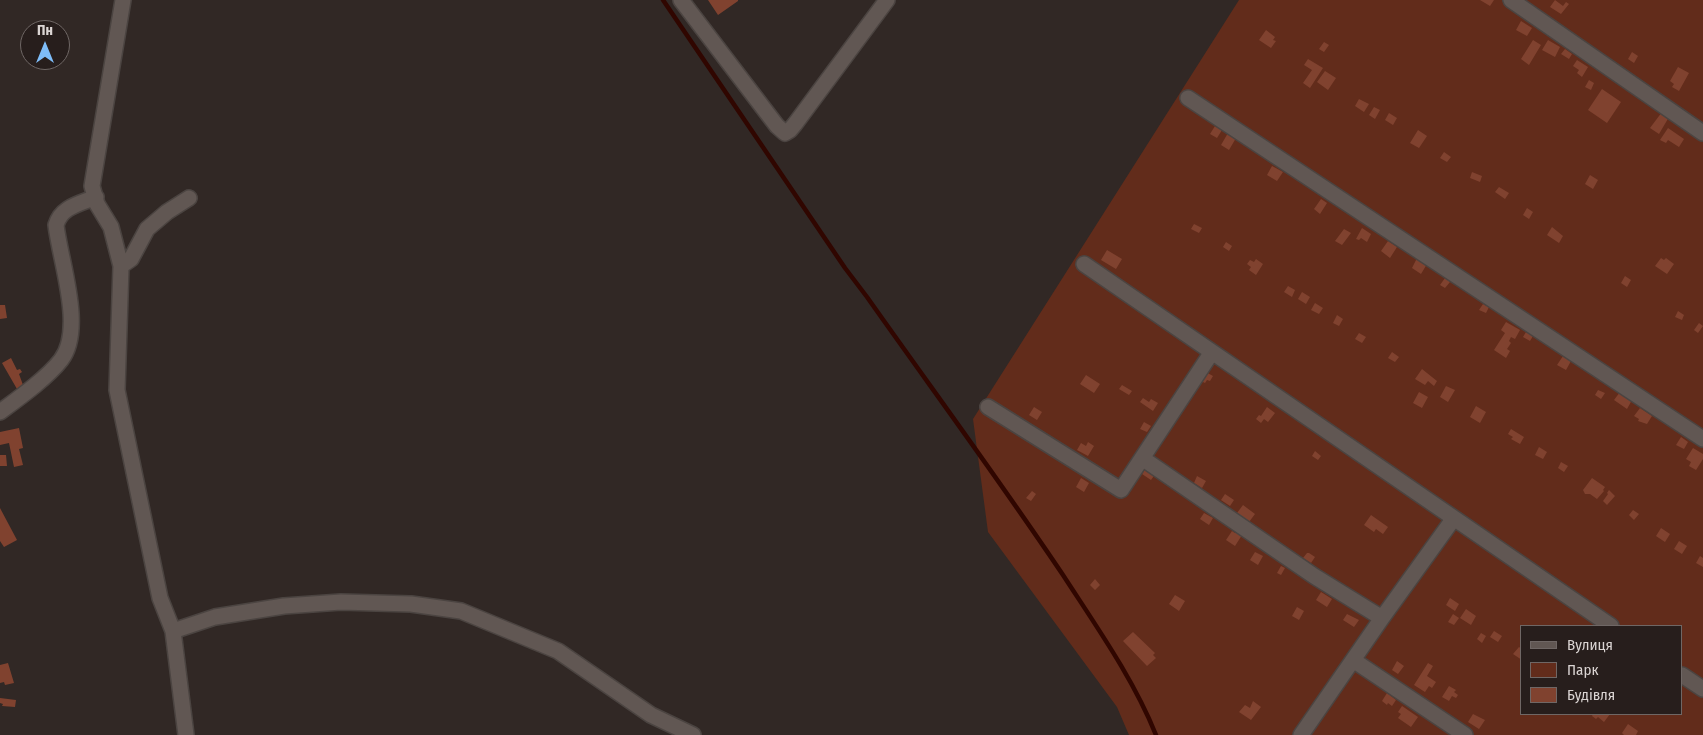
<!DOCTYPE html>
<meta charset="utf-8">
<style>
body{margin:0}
#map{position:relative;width:1703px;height:735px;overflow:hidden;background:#312825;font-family:"Fira Sans Condensed",sans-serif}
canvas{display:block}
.legend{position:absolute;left:1520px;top:625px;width:162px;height:90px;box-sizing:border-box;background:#271e1c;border:1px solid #6f6765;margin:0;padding:6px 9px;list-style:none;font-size:15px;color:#dbd5d3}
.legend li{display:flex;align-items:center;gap:10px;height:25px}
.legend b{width:25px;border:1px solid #6f6765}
.north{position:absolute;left:20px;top:20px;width:50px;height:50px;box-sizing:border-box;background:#271e1c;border:1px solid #6f6765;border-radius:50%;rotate:0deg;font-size:14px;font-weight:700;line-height:20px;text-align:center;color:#dbd5d3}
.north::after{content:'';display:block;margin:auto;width:18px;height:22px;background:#7ebdf9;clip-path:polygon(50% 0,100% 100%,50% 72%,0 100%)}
</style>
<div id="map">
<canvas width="1703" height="735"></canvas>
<ul class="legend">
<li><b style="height:6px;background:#615753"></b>Вулиця</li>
<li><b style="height:14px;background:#622c1b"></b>Парк</li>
<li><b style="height:14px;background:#80422f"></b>Будівля</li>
</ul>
<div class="north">Пн</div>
</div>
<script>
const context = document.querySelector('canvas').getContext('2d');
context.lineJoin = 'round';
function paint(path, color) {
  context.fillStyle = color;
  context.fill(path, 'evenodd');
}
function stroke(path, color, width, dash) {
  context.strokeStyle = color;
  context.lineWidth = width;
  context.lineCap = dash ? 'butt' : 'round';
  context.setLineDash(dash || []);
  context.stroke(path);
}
paint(new Path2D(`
 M1239,0H1703V735H1129L1117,707L988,532L973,419ZM1522,626H1682V714H1522Z`), '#622c1b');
stroke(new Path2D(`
 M663,0L845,268L867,297C932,389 1000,481 1063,575C1096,626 1133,678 1156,735`), '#300600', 4.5);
paint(new Path2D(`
 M708,0H738V1L718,15Z
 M1480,0H1494L1490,6Z
 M1555,0L1563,6L1566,2L1569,4L1561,14L1550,7Z
 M1521,21L1532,28L1527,36L1516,30Z
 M1266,30L1275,37L1273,40L1276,41L1271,48L1259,40Z
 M1533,40L1541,45L1529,65L1521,59Z
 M1548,40L1560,47L1555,57L1542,50Z
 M1324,42L1329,45L1324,52L1319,49Z
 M1565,49L1572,54L1569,59L1561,54Z
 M1632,52L1638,56L1634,63L1628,59Z
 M1308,59L1323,68L1310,88L1303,83L1312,70L1304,65Z
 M1577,60L1588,67L1582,77L1577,73L1579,70L1573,66Z
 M1678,67L1689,73L1679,91L1672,87L1674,84L1670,81Z
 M1325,71L1336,78L1328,90L1317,82Z
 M1589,80L1594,83L1591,90L1585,87Z
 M1602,89L1621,102L1607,123L1588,110Z
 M1359,99L1369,104L1364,112L1355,106Z
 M1374,107L1380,110L1375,119L1369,115Z
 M1662,112L1669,117L1659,134L1650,128Z
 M1389,113L1397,118L1393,125L1385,120Z
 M1215,126L1222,130L1217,138L1210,134Z
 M1668,128L1684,139L1679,147L1668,140L1666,143L1660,140Z
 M1418,130L1427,136L1419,148L1410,143Z
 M1228,133L1236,138L1229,150L1221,145Z
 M1444,152L1451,157L1447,162L1440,158Z
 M1272,166L1283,172L1277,181L1267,175Z
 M1472,172L1482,176L1480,182L1470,178Z
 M1590,175L1598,180L1593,189L1585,184Z
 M1499,187L1509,193L1505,199L1495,192Z
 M1321,199L1327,203L1320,214L1314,209Z
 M1527,208L1533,212L1529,219L1523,215Z
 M1194,224L1202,228L1199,233L1191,229Z
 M1552,227L1563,236L1559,243L1547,235Z
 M1362,228L1371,234L1367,242L1361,238L1359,240L1356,239Z
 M1344,229L1351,233L1342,245L1335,241Z
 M1388,241L1397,247L1390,258L1381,251Z
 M1226,242L1232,246L1229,251L1223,247Z
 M1107,250L1122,259L1116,269L1101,260Z
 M1417,258L1427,264L1421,274L1412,268Z
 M1661,258L1664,260L1666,258L1674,264L1667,274L1655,266Z
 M1256,259L1263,264L1256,275L1249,270L1251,267L1247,264L1250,260L1254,262Z
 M1625,276L1631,280L1627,287L1621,283Z
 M1445,278L1450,282L1445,288L1440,285Z
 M1288,286L1295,290L1292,297L1284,292Z
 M1302,292L1310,297L1306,304L1298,299Z
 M1315,303L1323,308L1319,314L1311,310Z
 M1483,304L1489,307L1486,313L1479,310Z
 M0,305H5L7,318L0,319Z
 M1678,311L1684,315L1682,320L1675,317Z
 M1337,315L1343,319L1339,326L1333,323Z
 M1506,322L1520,330L1515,339L1511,337L1509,341L1511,343L1507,349L1510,351L1506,358L1494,350L1505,333L1501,330Z
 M1699,323L1703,326L1698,333L1694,330Z
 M1526,332L1533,336L1530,341L1523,337Z
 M1359,333L1366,337L1362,343L1355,339Z
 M1392,352L1399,357L1395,362L1388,358Z
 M1563,356L1571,361L1566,370L1557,365Z
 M11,358L17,370L20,369L22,372L19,374L23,385L17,389L2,363Z
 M1422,369L1437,381L1434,386L1428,381L1425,385L1415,379Z
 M1204,371L1213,376L1210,381L1207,380L1205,383L1199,380Z
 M1086,375L1100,384L1094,393L1080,384Z
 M1122,385L1132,391L1129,395L1119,389Z
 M1446,386L1455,390L1448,402L1440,397Z
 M1598,390L1605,393L1601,399L1595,395Z
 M1419,392L1428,397L1422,408L1413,403Z
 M1620,392L1632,400L1627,409L1614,400Z
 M1143,398L1149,402L1151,399L1158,403L1153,411L1140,402Z
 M1476,406L1486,412L1480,423L1470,417Z
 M1034,407L1042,412L1037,420L1029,415Z
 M1267,407L1275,413L1268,422L1264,419L1261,423L1256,419L1259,415L1261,416Z
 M1640,408L1652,416L1647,424L1638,421L1639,419L1634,416Z
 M1144,422L1151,426L1147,432L1140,429Z
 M19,428L23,448L19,449L23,465L14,467L9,443L0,445V432Z
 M1511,429L1524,437L1520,444L1511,439L1513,437L1508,434Z
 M1681,437L1688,442L1684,449L1676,445Z
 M1088,442L1094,446L1088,456L1077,450L1081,443L1086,446Z
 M1539,447L1547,452L1543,459L1535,455Z
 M1693,448L1703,454V459L1696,470L1689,466L1691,462L1686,459Z
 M1315,451L1321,456L1318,460L1312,456Z
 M0,455H6L7,466H0Z
 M1561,462L1568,466L1564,472L1558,468Z
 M1146,468L1156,473L1151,480L1142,474Z
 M1197,476L1206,481L1202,488L1194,483Z
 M1081,478L1089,483L1084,492L1076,487Z
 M1592,478L1605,487L1603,490L1604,491L1597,499L1590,494H1585L1583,490Z
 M1609,490L1615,496L1607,505L1603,501L1608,494L1607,493Z
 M1032,491L1036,494L1031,501L1026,498Z
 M1225,494L1234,500L1230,506L1221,500Z
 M1243,505L1255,514L1249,522L1237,513Z
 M0,508L17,540L4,547L0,541Z
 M1633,510L1639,514L1634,520L1629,515Z
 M1204,513L1213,518L1209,525L1200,519Z
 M1371,515L1388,527L1383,534L1376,529L1374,532L1364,525Z
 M1661,528L1670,534L1665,542L1656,536Z
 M1232,531L1235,533L1237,531L1242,535L1235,546L1226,540Z
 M1679,541L1687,546L1682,554L1674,549Z
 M1255,552L1263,556L1258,565L1250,560Z
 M1307,553H1309L1315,557L1311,563L1303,558Z
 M1700,556L1703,558V567L1696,563Z
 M1281,566L1285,568L1281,575L1277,573Z
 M1095,579L1100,585L1095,590L1090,585Z
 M1321,592L1332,599L1327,607L1316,600Z
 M1175,595L1185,601L1179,611L1169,604Z
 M1450,598L1459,604L1455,611L1446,605Z
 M1297,607L1304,611L1299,620L1292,616Z
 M1466,609L1476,616L1471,625L1460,618Z
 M1347,614L1359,620L1354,627L1343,620Z
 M1453,614L1459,618L1454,625L1448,622Z
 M1494,631L1502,636L1498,642L1490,637Z
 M1133,632L1155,653L1153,655L1156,658L1147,666L1123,641Z
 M1481,633L1486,636L1482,643L1477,639Z
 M1519,647L1522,649V660L1513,654Z
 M1397,661L1404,666L1398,674L1392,670Z
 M8,663L14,683L5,685L4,682L0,683V665Z
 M1428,663L1433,666L1427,676L1436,682L1432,688L1429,686L1425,692L1414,685Z
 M1449,686L1456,690L1454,692L1458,695L1456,698L1452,696L1449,701L1442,697Z
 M1387,693L1396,700L1392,706L1388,703L1387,705L1382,701Z
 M0,698L16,700L15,707L2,706L3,704L0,703Z
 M1253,701L1261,707L1251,720L1239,712L1245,705L1250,708Z
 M1402,706L1418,717L1411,727L1398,718L1401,714L1398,712Z
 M1473,714L1485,720L1479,729L1468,722Z
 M1593,714L1595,715L1596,714H1610L1604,722L1598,717L1596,719L1592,716Z
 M1628,724L1638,731L1636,735H1624L1622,733Z`), '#80422f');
const minor = new Path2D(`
 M123,0L92,186L97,204L111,227L121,266L117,390L160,598L173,631L186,735
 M681,0L777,126L785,133L790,130L795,124L887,0
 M1511,0L1703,133
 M1188,98L1703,439
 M1084,264L1611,626
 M121,266L131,259L147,229L167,212L189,198
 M988,407L1121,490L1212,352
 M0,412C19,398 47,378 61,360C85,329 60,261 56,225C61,207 79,204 96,197
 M1142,458L1314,576L1382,618
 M173,631L215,617L284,606L341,602L411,604L461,611L558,651L651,715L693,735
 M1353,660L1465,735
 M1682,675L1703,689
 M1301,735L1382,618L1454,518`);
stroke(minor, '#4b4441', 18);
stroke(minor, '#615753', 15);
</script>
